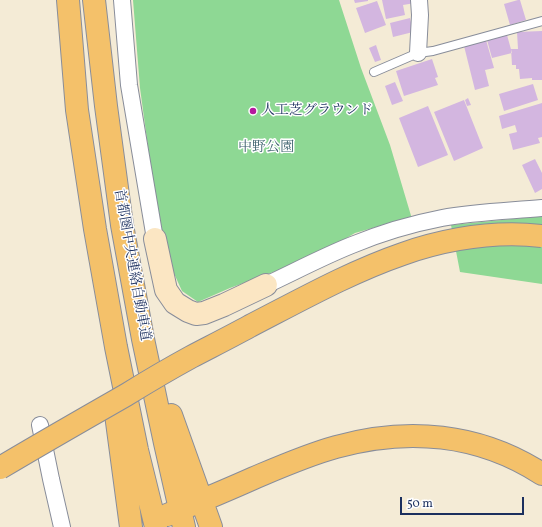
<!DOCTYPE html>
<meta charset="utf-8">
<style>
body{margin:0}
#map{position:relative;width:542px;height:527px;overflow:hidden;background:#f4ebd6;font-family:Vollkorn,serif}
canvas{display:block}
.scale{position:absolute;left:400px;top:497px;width:124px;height:18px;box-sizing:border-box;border:2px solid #1b2f5e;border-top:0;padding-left:5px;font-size:12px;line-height:14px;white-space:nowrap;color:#1b2f5e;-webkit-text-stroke:3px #fff;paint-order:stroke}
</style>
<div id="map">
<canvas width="542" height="527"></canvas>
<div class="scale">50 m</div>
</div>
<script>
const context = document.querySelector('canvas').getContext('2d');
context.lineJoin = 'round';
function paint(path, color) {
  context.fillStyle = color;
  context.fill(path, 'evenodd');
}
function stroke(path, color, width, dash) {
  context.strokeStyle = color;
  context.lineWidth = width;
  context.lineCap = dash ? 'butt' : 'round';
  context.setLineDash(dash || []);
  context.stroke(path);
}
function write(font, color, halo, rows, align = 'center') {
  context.font = font + ' Vollkorn,"Noto Serif JP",serif';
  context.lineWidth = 3;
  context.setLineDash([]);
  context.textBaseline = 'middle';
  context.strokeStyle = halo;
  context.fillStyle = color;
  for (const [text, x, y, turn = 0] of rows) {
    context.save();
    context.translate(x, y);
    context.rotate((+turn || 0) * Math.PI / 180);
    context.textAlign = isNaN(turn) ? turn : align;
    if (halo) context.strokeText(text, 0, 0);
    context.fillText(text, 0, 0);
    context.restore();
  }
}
paint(new Path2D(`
 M133,0H339L361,68L390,145L412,219L394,222L355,233L314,257L230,288L198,302L182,291L167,258L151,169L140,88Z
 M542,216V284L460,272L451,225Z`), '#8ed894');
paint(new Path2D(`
 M354,0H368V1L355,3Z
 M382,0H415V3L403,5L405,15L386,19Z
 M518,0H520L526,20L510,25L504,4Z
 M377,1L386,25L365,33L356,8Z
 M410,18L413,32L393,37L390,23Z
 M542,31V80H532V78L520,79L519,69H516V65H512L511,49H518L517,32Z
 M507,35L512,53L492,58L487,40Z
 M486,40L494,68L485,70L489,86L475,90L464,46Z
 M376,45L381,60L375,62L369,48Z
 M432,59L438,77L435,78L438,85L404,96L396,71Z
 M395,82L403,101L392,105L385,86Z
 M533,84L538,100L504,111L499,94Z
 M468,98L471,105L467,106L465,100Z
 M464,100L483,148L454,161L434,112Z
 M542,103V137L538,138L540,143L513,150L509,134L517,132L515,125L502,129L499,116Z
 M428,106L448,155L418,167L399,118Z
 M535,159L542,173V189L535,193L522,165Z`), '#d3b6e0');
const lane = new Path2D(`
 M374,72L418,53L433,51L542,21`);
const street = new Path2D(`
 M122,0L129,85L155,239
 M418,53L420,15L419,0
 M266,285C294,272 322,257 352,245C381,233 411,224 442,218C475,212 509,211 542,208
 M40,425L51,479L62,527`);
const secondary = new Path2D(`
 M155,239L166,290L175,303L188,311L196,314L204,313L224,305L266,285`);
const highway = new Path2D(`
 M68,0L77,110L95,229L116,347L137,450L156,527
 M94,0L106,106L122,225L143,339L165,443L184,527
 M115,407L131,527
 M171,415L211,527
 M167,515C196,503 225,491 254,478C280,467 307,455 336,447C407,427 479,433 542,474`);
stroke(lane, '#888d9a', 10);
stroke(street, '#888d9a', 18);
stroke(secondary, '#888d9a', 24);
stroke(highway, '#888d9a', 24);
stroke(lane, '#fff', 8);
stroke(street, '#fff', 16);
stroke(secondary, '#fbe6c3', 22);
stroke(highway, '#f4c16a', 22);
const highwayBridge = new Path2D(`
 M0,468C42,443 84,419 126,395C147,382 169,369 191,357C210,347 230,337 250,326C343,278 433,224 542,236`);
stroke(highwayBridge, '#888d9a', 24, []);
stroke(highwayBridge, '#f4c16a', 22);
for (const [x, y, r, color] of [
 [253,111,4,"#b5179e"]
]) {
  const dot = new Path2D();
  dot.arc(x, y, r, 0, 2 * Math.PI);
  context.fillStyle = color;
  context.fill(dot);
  stroke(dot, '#fff', 1.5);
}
write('14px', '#1b2f5e', '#fff', [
 ["人工芝グラウンド",261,111]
], 'left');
write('14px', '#3e626e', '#fff', [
 ["中野公園",266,148]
]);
write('14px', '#1b2f5e', '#fff', [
 ["首都圏中央連絡自動車道",131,265,80]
]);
</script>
